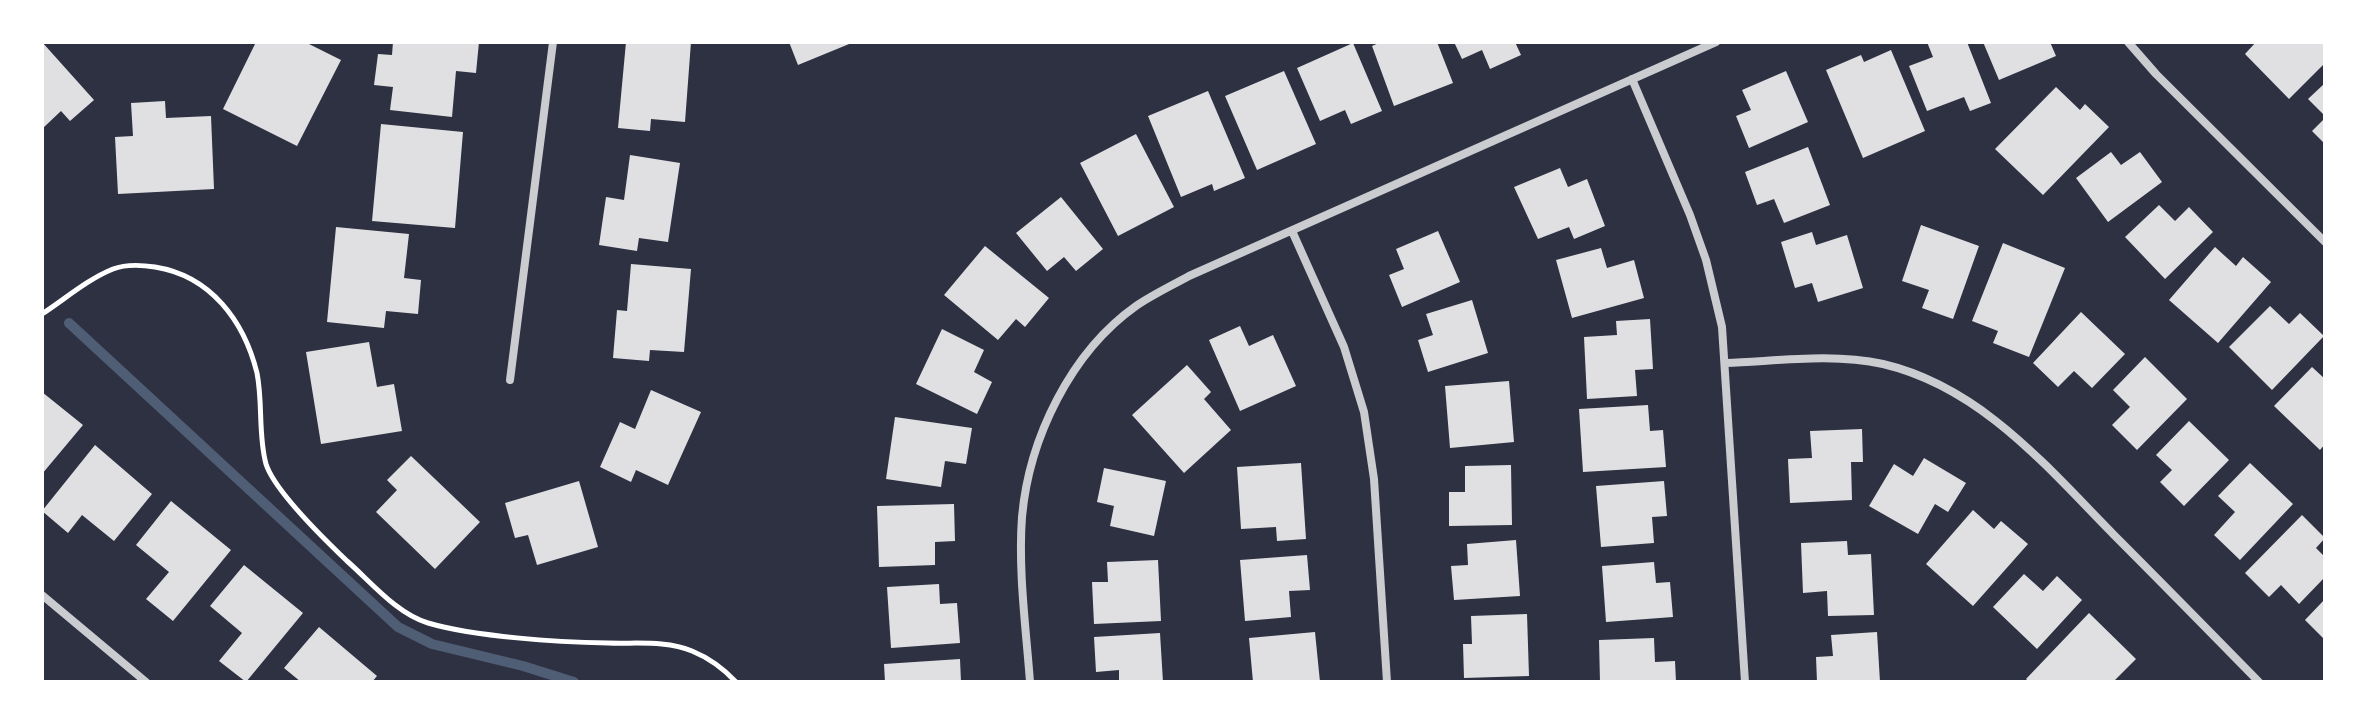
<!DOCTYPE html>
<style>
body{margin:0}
#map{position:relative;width:2367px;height:724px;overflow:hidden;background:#2d3142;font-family:"PT Sans Narrow",sans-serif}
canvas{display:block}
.frame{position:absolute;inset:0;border:44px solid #fff;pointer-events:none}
</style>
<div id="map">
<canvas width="2367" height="724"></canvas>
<div class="frame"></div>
</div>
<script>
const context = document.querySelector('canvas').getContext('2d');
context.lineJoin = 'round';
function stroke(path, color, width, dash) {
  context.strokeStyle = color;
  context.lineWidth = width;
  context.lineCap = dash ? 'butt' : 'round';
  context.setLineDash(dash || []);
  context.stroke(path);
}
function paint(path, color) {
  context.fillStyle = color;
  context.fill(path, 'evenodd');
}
stroke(new Path2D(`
 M69,323L398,627L432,644L523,666L574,682`), '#4f5d75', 10);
paint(new Path2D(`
 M42,42L94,100L70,121L61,111L42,129Z
 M256,42H305L341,60L297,146L223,109Z
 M393,42H479L476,73L456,71L452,117L390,110L393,87L374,85L378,54L392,55Z
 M626,42H691L685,122L651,119L650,131L618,128Z
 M789,42H854L798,65Z
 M1381,42H1437L1453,83L1394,106L1372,46Z
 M1454,42H1515L1521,55L1490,69L1482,50L1462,59Z
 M1927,42H1967L1991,103L1970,111L1964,97L1927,111L1909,66L1933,57Z
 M1983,42H2050L2056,56L1999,80Z
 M2256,42H2325V63L2289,99L2245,54Z
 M1353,43L1382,111L1351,124L1345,110L1320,121L1297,68Z
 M1891,50L1925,131L1863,158L1826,70L1861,55L1864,62Z
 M1284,71L1316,144L1257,170L1225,96Z
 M1786,71L1808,122L1749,148L1736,116L1751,110L1742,90Z
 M2325,83V116L2308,99Z
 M2056,87L2080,110L2085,104L2109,127L2043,195L1995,149Z
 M1208,91L1245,178L1214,191L1212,184L1181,197L1148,116Z
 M165,101L166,118L211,116L214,189L118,194L115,137L133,136L131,103Z
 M2325,118V144L2312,131Z
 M381,124L463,132L455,228L372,221Z
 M1136,134L1174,207L1118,236L1080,163Z
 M1808,147L1830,205L1784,223L1774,199L1757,205L1745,172Z
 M2111,152L2121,165L2140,152L2162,182L2108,222L2076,178Z
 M630,155L680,163L668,242L639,238L637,251L599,245L606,197L624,200Z
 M1560,168L1568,187L1587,179L1605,226L1574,239L1569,227L1538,239L1514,187Z
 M1061,197L1103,249L1076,271L1064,257L1047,271L1016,233Z
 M2159,205L2175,221L2189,207L2213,232L2165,279L2125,237Z
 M1921,225L1979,246L1953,319L1922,308L1929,290L1902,281Z
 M336,227L409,234L404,278L421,280L418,314L386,311L384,328L327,322Z
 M1438,231L1460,282L1402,307L1389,275L1404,269L1396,249Z
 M1812,232L1816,245L1847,235L1863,288L1818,302L1812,283L1795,288L1781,242Z
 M2003,243L2065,268L2029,357L1993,343L1998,331L1972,321Z
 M985,246L1049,298L1025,327L1016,319L998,340L944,295Z
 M2215,247L2236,266L2243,257L2271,282L2218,343L2169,300Z
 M1601,248L1607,268L1634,260L1644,298L1572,318L1556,260Z
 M631,264L691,269L684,352L650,350L649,361L613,358L617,310L627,311Z
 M1472,300L1488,353L1428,372L1418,340L1433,335L1426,314Z
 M2270,306L2289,324L2300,313L2324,336L2272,390L2229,347Z
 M2081,312L2125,354L2092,388L2074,371L2058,387L2033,363Z
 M1650,319L1653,369L1635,370L1637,396L1587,399L1584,337L1617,335L1616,321Z
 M1240,326L1249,346L1273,335L1296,386L1240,411L1209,340Z
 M942,329L984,350L974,372L992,382L977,414L916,384Z
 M369,342L377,387L394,384L402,431L321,444L306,352Z
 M2145,357L2187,399L2137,450L2112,425L2130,407L2113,390Z
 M1187,365L1211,392L1204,399L1231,430L1184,473L1132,415Z
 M2312,367L2325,379V444L2320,450L2274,406Z
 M1509,381L1514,442L1450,448L1445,386Z
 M651,390L701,412L668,485L636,470L631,482L600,467L620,422L635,429Z
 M42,392L83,425L42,474Z
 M1648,405L1650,431L1663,430L1666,467L1583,472L1579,409Z
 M895,417L972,428L966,464L945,461L941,487L886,479Z
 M2189,421L2229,460L2184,506L2160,482L2172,470L2156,455Z
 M1862,429L1863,462H1851L1852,500L1790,503L1788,459L1812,458L1810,431Z
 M95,445L152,494L114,541L82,515L68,533L42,511Z
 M411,456L480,522L435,569L376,512L397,490L387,480Z
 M1924,458L1966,483L1948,512L1935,504L1918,534L1869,506L1894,464L1913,476Z
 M1301,463L1306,539L1277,541L1276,527L1241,529L1237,467Z
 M2250,463L2293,504L2240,560L2214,535L2235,512L2218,496Z
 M1511,465L1512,525L1449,526V492H1465V466Z
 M1104,468L1166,481L1154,536L1110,526L1114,506L1097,502Z
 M579,481L598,547L537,565L528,535L515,538L505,503Z
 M1664,481L1667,516L1652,517L1654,543L1601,547L1596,486Z
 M171,501L231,550L173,621L146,599L169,572L136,545Z
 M954,504L955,541L935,542V565L879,567L877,506Z
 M1973,510L1994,529L2001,521L2028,544L1973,606L1926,564Z
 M2302,515L2325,538L2316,548L2325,557V577L2299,604L2281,585L2269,597L2245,573Z
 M1516,540L1520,596L1454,600L1451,566L1468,565L1467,544Z
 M1847,541L1848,555L1871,554L1874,615L1828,616L1827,591L1803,593L1801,543Z
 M1307,555L1310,590L1289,591L1291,617L1245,621L1240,560Z
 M1158,560L1161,621L1094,624L1092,582H1108L1107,562Z
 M1654,562L1656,583L1670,582L1673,617L1606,622L1602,566Z
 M244,565L303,613L246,682L219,661L242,633L210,606Z
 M2024,574L2043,591L2057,576L2082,600L2037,649L1993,607Z
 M939,584L940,604L957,603L960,643L891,648L887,587Z
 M2325,599V640L2305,620Z
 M2089,613L2136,659L2113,682H2029L2026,679Z
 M1527,614L1529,676L1464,678L1463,644H1472L1471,616Z
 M319,627L377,676L372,682H301L284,668Z
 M1315,632L1320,682H1253L1249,638Z
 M1877,632L1880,682H1817L1816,657L1833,656L1831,635Z
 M1160,633L1163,682H1119V670L1096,672L1094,637Z
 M1654,638L1655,662L1675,661L1676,682H1600L1599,640Z
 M960,659L961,682H885L884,664Z`), '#e0e0e3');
stroke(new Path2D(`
 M42,314C65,299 88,279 113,269C126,264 142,265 155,267C211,276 244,321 257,373C263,403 258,435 266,464C275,492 325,540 347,561C371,582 397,614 428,623C476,637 557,642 608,643C635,644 667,640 692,651C709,658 724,669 736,682`), '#fff', 5);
stroke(new Path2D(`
 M2128,42L2156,74L2325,242
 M1632,79L1690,215L1706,260L1722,327L1745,682
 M1292,231L1344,347L1364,412L1374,479L1387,682
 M1726,363C1778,361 1832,353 1883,364C1981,387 2047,467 2114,535C2163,584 2211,633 2259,682
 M510,380L553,42
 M42,595L146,682
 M1030,682C1026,628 1018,571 1022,517C1029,438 1071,352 1136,306C1152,295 1171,286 1189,276L1716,42`), '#caccd0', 8);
</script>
